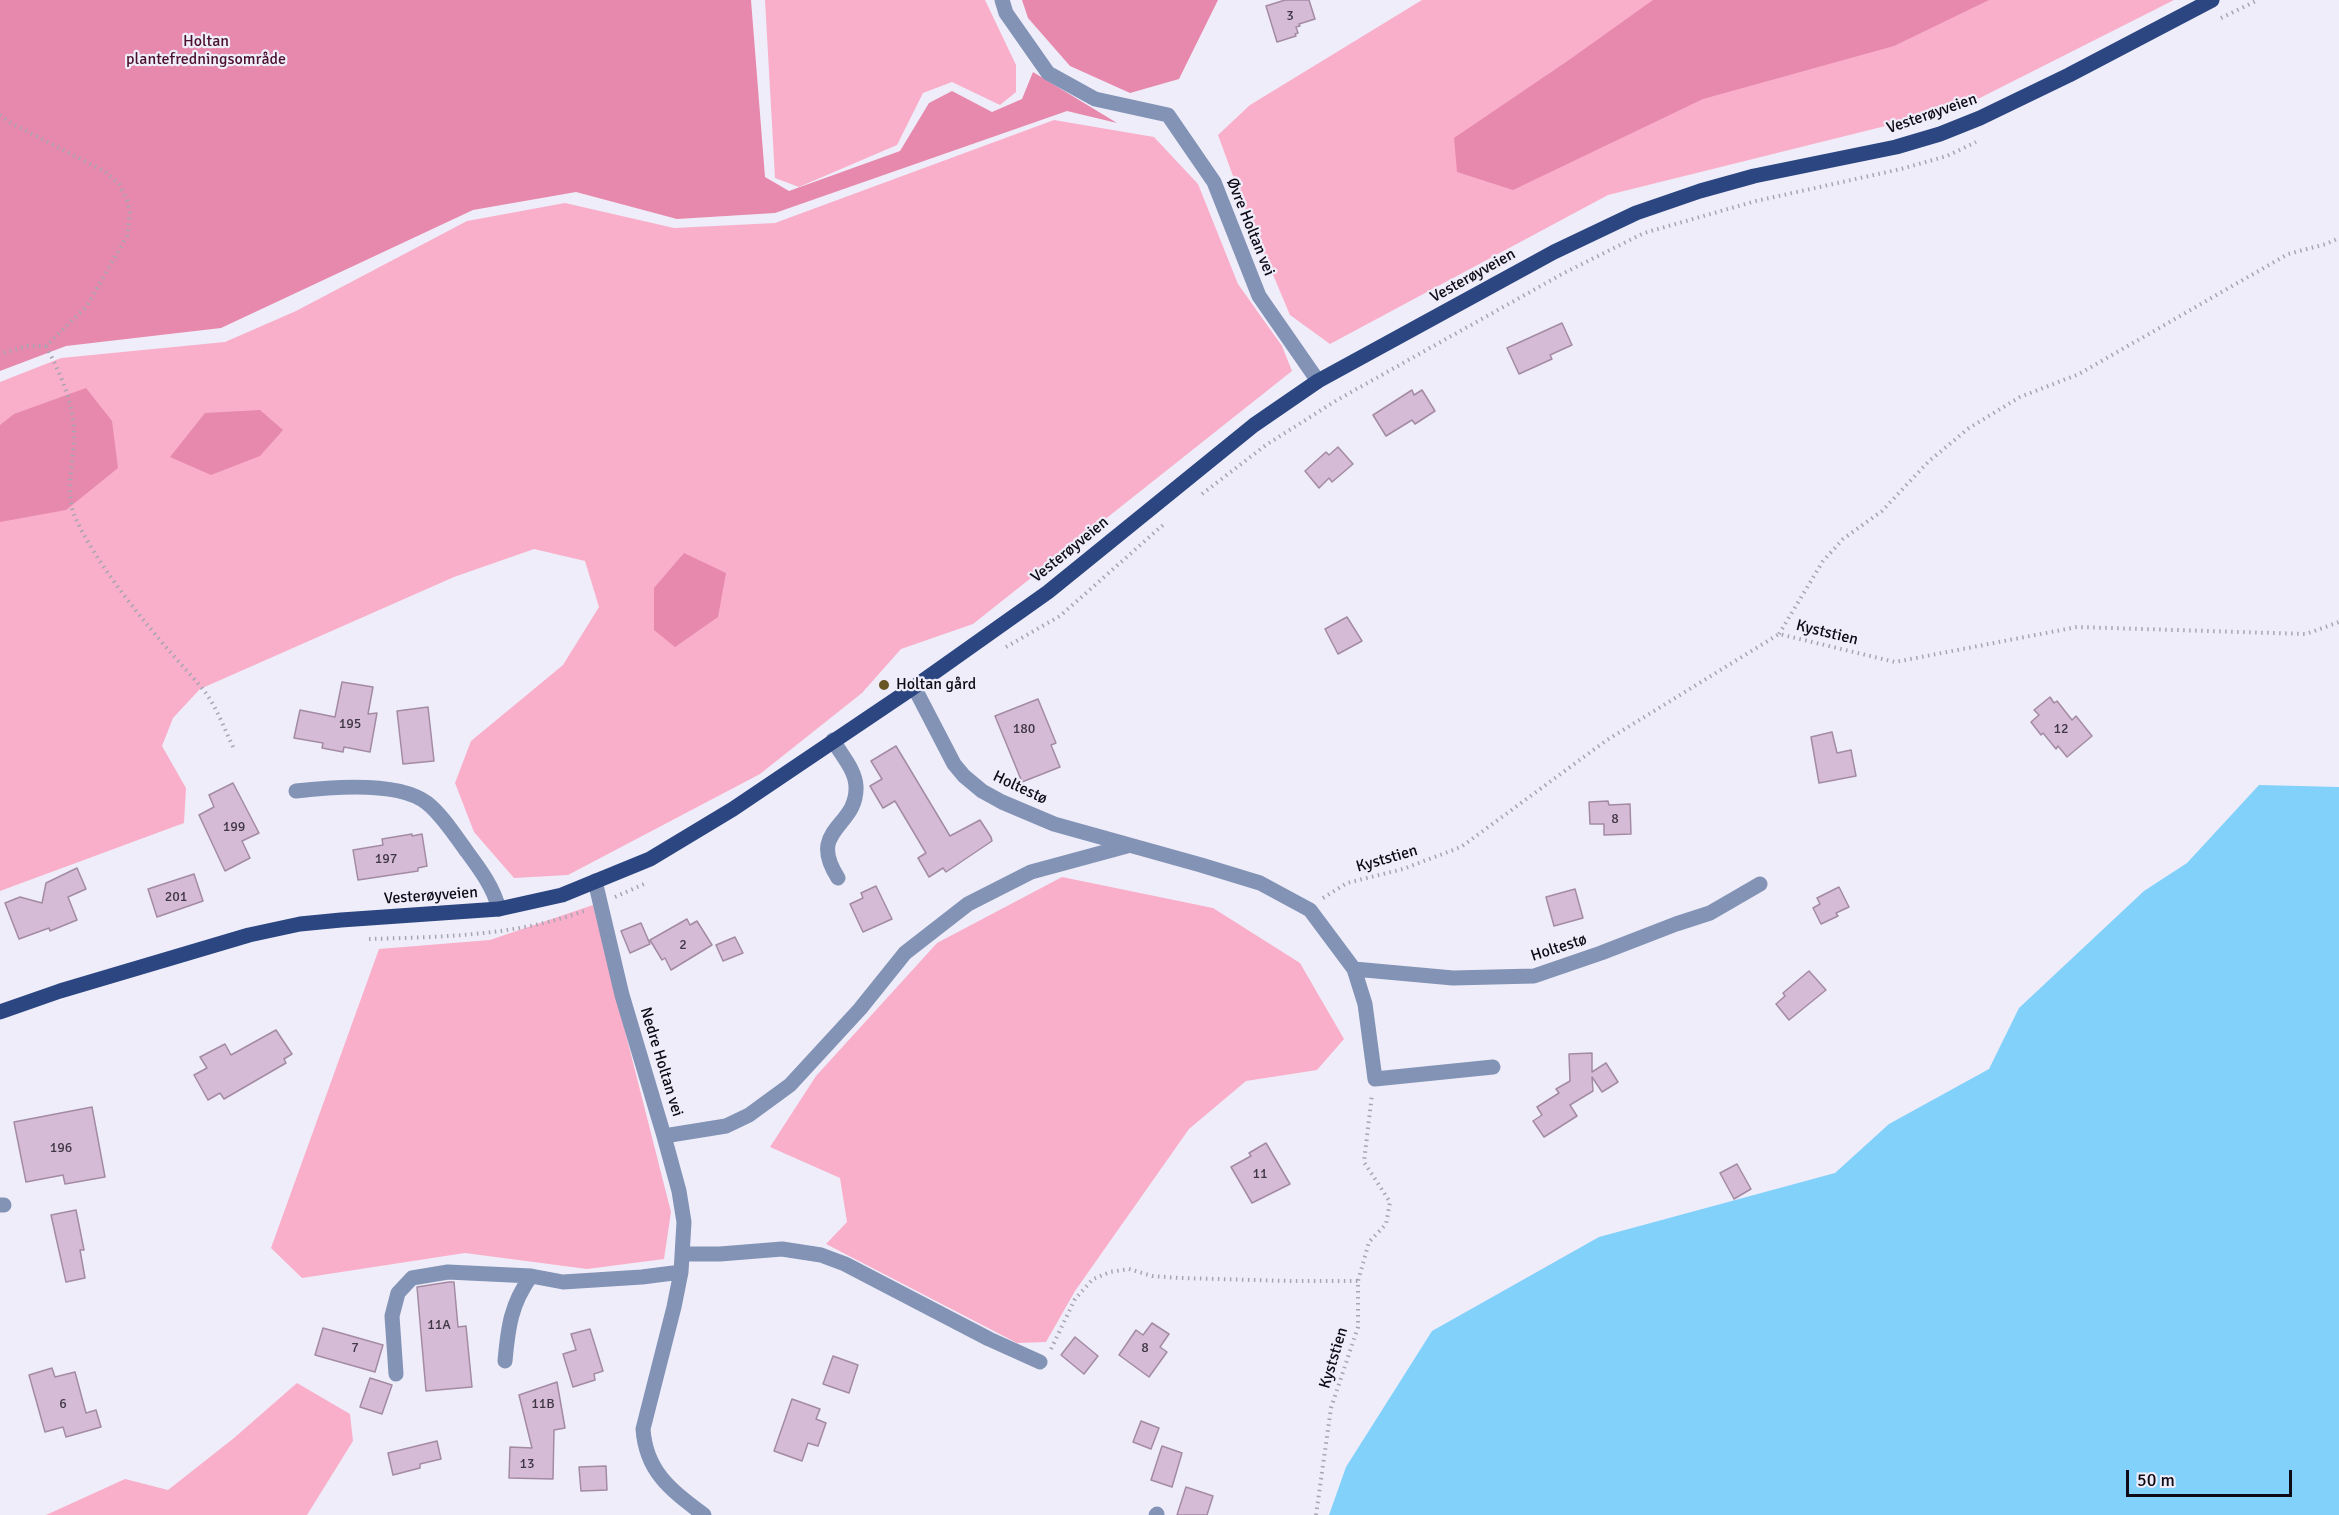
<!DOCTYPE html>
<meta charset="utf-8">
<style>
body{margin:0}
#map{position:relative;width:2339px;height:1515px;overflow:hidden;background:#efedfa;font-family:Signika,sans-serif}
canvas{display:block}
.scale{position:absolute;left:2126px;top:1470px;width:166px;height:27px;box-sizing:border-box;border:3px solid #0e0b16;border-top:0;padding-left:8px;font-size:18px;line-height:21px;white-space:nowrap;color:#0e0b16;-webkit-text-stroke:4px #efedfa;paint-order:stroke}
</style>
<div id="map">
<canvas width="2339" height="1515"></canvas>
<div class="scale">50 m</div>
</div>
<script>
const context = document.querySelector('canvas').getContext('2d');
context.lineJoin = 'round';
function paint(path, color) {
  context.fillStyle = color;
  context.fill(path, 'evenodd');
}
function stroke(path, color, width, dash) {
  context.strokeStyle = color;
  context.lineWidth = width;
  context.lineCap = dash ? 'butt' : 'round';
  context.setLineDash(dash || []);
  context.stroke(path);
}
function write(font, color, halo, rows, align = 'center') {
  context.font = font + ' Signika,sans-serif';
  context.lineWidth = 4.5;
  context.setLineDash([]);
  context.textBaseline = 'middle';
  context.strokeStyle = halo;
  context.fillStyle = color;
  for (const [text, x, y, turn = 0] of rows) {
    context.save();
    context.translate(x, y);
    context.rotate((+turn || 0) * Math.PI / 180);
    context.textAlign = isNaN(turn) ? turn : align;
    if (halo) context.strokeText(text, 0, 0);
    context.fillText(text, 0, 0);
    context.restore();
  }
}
paint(new Path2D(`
 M765,0H985L1016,65V92L1000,105L952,82L923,93L897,145L799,187L775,178Z
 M1422,0H2174L1962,107L1608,195L1330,344L1290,315L1244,206L1218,135L1250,105Z
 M1054,120L1154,137L1198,184L1238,284L1282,346L1292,371L973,624L901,649L862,693L760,774L568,875L514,878L474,832L455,783L471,741L563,665L599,607L585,561L534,549L454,577L200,689L173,718L162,746L186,788L184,823L0,891V382L61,358L225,342L296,311L467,221L565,203L674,228L775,223Z
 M1062,877L1213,908L1300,963L1344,1039L1317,1070L1246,1081L1189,1129L1075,1291L1046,1342L1017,1343L826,1244L847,1222L840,1178L770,1147L816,1076L937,943Z
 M593,905L671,1212L664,1259L587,1269L465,1253L302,1278L271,1248L379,949L490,940Z
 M297,1383L350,1414L353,1441L307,1515H46L125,1479L168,1490L234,1438Z`), '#f9afc9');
paint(new Path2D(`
 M0,0H751L765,177L789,191L900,151L929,103L952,91L992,112L1022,99L1033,72L1117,123L1067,111L775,213L677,219L576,192L473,210L221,328L66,346L0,371Z
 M1022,0H1218L1179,79L1130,93L1070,66L1028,18Z
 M1653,0H1989L1894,46L1703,99L1513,190L1457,172L1454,138L1569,60Z
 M86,388L112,421L118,468L66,510L0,522V425L14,414Z
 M260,410L283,430L260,456L211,475L170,457L205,413Z
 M684,553L726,573L718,617L675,647L654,630V588Z`), '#e789ac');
paint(new Path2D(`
 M2259,785L2339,787V1515H1329L1346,1467L1432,1331L1599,1237L1835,1173L1889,1124L1989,1069L2019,1008L2144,891L2187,863Z`), '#82d1fb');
const building = new Path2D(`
 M1285,0H1309L1315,19L1299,24L1300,26L1296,27L1298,33L1295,34L1296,36L1277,42L1266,6Z
 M1562,323L1572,345L1550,355L1552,359L1519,374L1507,348Z
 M1412,390L1414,395L1422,390L1435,411L1415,424L1412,420L1386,436L1373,415Z
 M1338,447L1353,464L1332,482L1329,478L1319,488L1305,471L1326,452L1329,455Z
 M1347,617L1362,641L1338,654L1325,629Z
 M342,682L373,687L368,714L377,713L370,752L344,747L343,752L322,748L323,743L294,738L300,710L335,717Z
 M2050,697L2054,703L2057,701L2072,720L2076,716L2092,736L2067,757L2058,746L2056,749L2043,733L2041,735L2031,722L2039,715L2034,710Z
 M1038,699L1056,743L1051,745L1060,767L1022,782L995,716Z
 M428,707L434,761L403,764L397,711Z
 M1832,732L1837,753L1851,750L1856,776L1819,783L1811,737Z
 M896,746L950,836L980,820L991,837L992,841L946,872L943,868L929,877L918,858L926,853L895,801L883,808L870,786L882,779L871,761Z
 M233,783L259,833L242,841L250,858L225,871L199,815L214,807L209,795Z
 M1608,801L1609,805L1630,804L1631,834L1604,835V824H1590L1589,802Z
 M412,834V836L422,834L427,866L418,868V871L358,880L353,850L383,845L382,839Z
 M77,868L86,889L68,897L77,920L50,931L49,928L19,939L5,903L20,897L42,903L46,883Z
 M194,874L203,901L157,917L148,889Z
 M876,886L892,919L863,932L850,904L863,898L861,893Z
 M1839,887L1849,907L1836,913L1838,916L1821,924L1813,908L1820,904L1817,898Z
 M1575,889L1583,918L1554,926L1546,897Z
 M687,919L690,925L697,921L712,945L671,970L665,958L662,960L650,940Z
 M641,923L650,944L630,953L621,931Z
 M735,937L743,953L723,961L716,945Z
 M1809,971L1826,990L1789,1020L1776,1004L1785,996L1783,993Z
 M276,1030L292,1054L284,1059L286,1063L224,1099L220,1093L208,1100L194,1075L207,1068L200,1057L225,1044L231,1055Z
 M1592,1053V1072L1606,1063L1618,1082L1602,1092L1592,1077L1593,1091L1570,1105L1577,1116L1544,1137L1533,1121L1542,1115L1537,1107L1559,1093L1556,1089L1570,1081L1569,1054Z
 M92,1107L105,1177L65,1184L63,1175L26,1182L14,1122Z
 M1266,1143L1290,1184L1252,1203L1231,1167L1251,1156L1249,1153Z
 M1737,1164L1751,1189L1734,1199L1720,1173Z
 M76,1210L84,1250H80L85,1278L66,1282L51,1215Z
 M449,1282H454L458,1327L466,1326L472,1387L426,1391L417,1287Z
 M1152,1323L1169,1334L1160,1347L1167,1352L1149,1377L1119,1355L1136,1330L1143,1335Z
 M323,1328L383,1345L375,1372L315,1355Z
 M590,1329L603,1371L594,1374L595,1380L573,1387L563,1354L576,1350L571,1334Z
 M1075,1337L1098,1356L1084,1374L1061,1355Z
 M833,1356L858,1365L849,1393L823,1384Z
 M52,1368L55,1377L75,1372L86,1413L96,1410L101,1427L66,1437L63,1427L45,1432L29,1375Z
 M370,1378L392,1385L382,1414L360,1407Z
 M557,1382L565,1428L554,1430L553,1479L509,1478L510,1447L532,1448L519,1395Z
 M792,1399L820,1409L816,1419L826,1423L818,1446L808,1443L802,1461L774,1451Z
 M1141,1421L1159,1428L1151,1449L1133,1442Z
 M437,1441L441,1459L420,1464V1468L393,1475L388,1453Z
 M1162,1446L1182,1453L1172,1487L1151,1480Z
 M606,1466L607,1490L581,1491L579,1467Z
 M1186,1487L1213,1496L1207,1515H1177Z`);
paint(building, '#d5bbd6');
stroke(building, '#a48ba4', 1.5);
stroke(new Path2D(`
 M2221,18L2258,0
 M0,115L9,122L104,171L119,184L127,200L130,213L127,236L87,306L46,346H27L0,354
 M46,346C60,373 73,401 74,432C75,459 64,492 75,517C96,563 139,616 172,654C183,667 195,679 205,692C217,708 225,730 234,749
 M1202,494L1266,445L1337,400L1564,273L1644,233L1756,201L1901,169L1947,156L1976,142
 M1779,634L1823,561L1843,539L1882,511L1928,462L1969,428L2020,397L2079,374L2288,254L2326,244L2339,238
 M1006,647L1060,616L1163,525
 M615,897L644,884
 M1323,898L1347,883L1403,869L1461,847L1607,740L1779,634L1895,662L2077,627L2306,634L2339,622
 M369,939C440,937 516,936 584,911
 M1051,1349L1075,1299L1093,1279L1110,1272L1129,1269L1152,1276L1180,1278L1290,1281H1358
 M1316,1515L1331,1408L1358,1327V1281L1369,1242L1386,1224L1390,1202L1364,1162L1372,1094`), '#a7a5b1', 4, [1.5, 4.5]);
stroke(new Path2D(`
 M1002,0L1006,13L1048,73L1095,99L1168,115L1214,182L1259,296L1318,381
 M914,687L954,764L964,776L982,791L1002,802L1054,824L1201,865L1260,883L1310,910L1354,969L1365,1004L1375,1079L1493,1067
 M833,740C841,755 855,769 856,786C858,828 806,828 838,878
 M296,791C330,787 399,781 427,803C442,815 454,834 465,849C479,868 493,886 499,909
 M595,881L622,995L664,1136L679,1191L684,1222L681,1272L674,1307L643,1429C646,1472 671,1490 704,1515
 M1354,969L1453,978L1534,976L1601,953L1676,924L1710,913L1760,884
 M664,1136L726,1126L749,1115L790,1085L860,1009L905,953L968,904L1031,872L1127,846
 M0,1205H4
 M683,1254H720L782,1249L821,1255L845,1264L989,1339L1040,1362
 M505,1361C508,1327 511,1304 531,1276
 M396,1374L392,1316L398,1293L412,1278L448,1272L531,1276L563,1282L642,1277L681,1272
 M1156,1515L1157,1514`), '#8293b5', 15);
stroke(new Path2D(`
 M0,1012L60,991L249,935L300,924L341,920L499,909L562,895L650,859L733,809L914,687L1048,592L1254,425L1318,381L1554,252L1636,213L1700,191L1754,176L1896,147L1940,134L1980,118L2069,75L2212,0`), '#2b4681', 15);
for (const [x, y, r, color] of [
 [884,685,6,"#675523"]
]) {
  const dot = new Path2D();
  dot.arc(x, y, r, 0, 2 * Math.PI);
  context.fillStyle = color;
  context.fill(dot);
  stroke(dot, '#efedfa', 2);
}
write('14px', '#403746', null, [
 ["3",1290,16],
 ["195",350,724],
 ["180",1024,729],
 ["12",2061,729],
 ["8",1615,819],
 ["199",234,827],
 ["197",386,859],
 ["201",176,897],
 ["2",683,945],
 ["196",61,1148],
 ["11",1260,1174],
 ["11A",439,1325],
 ["7",355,1348],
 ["8",1145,1348],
 ["6",63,1404],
 ["11B",543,1404],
 ["13",527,1464]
]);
write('16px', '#4b102b', '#efedfa', [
 ["Holtan",206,42],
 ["plantefredningsområde",206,60]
]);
write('16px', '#0e0b16', '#efedfa', [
 ["Vesterøyveien",1932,114,-19],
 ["Øvre Holtan vei",1250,227,68],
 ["Vesterøyveien",1473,276,-29],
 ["Vesterøyveien",1070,550,-39],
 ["Kyststien",1827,633,14],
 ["Holtestø",1020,788,25],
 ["Kyststien",1387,859,-16],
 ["Vesterøyveien",431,896,-4],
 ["Holtestø",1559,948,-18],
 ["Nedre Holtan vei",661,1062,73],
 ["Kyststien",1334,1358,-73]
]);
write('16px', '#0e0b16', '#efedfa', [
 ["Holtan gård",896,685]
], 'left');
</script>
